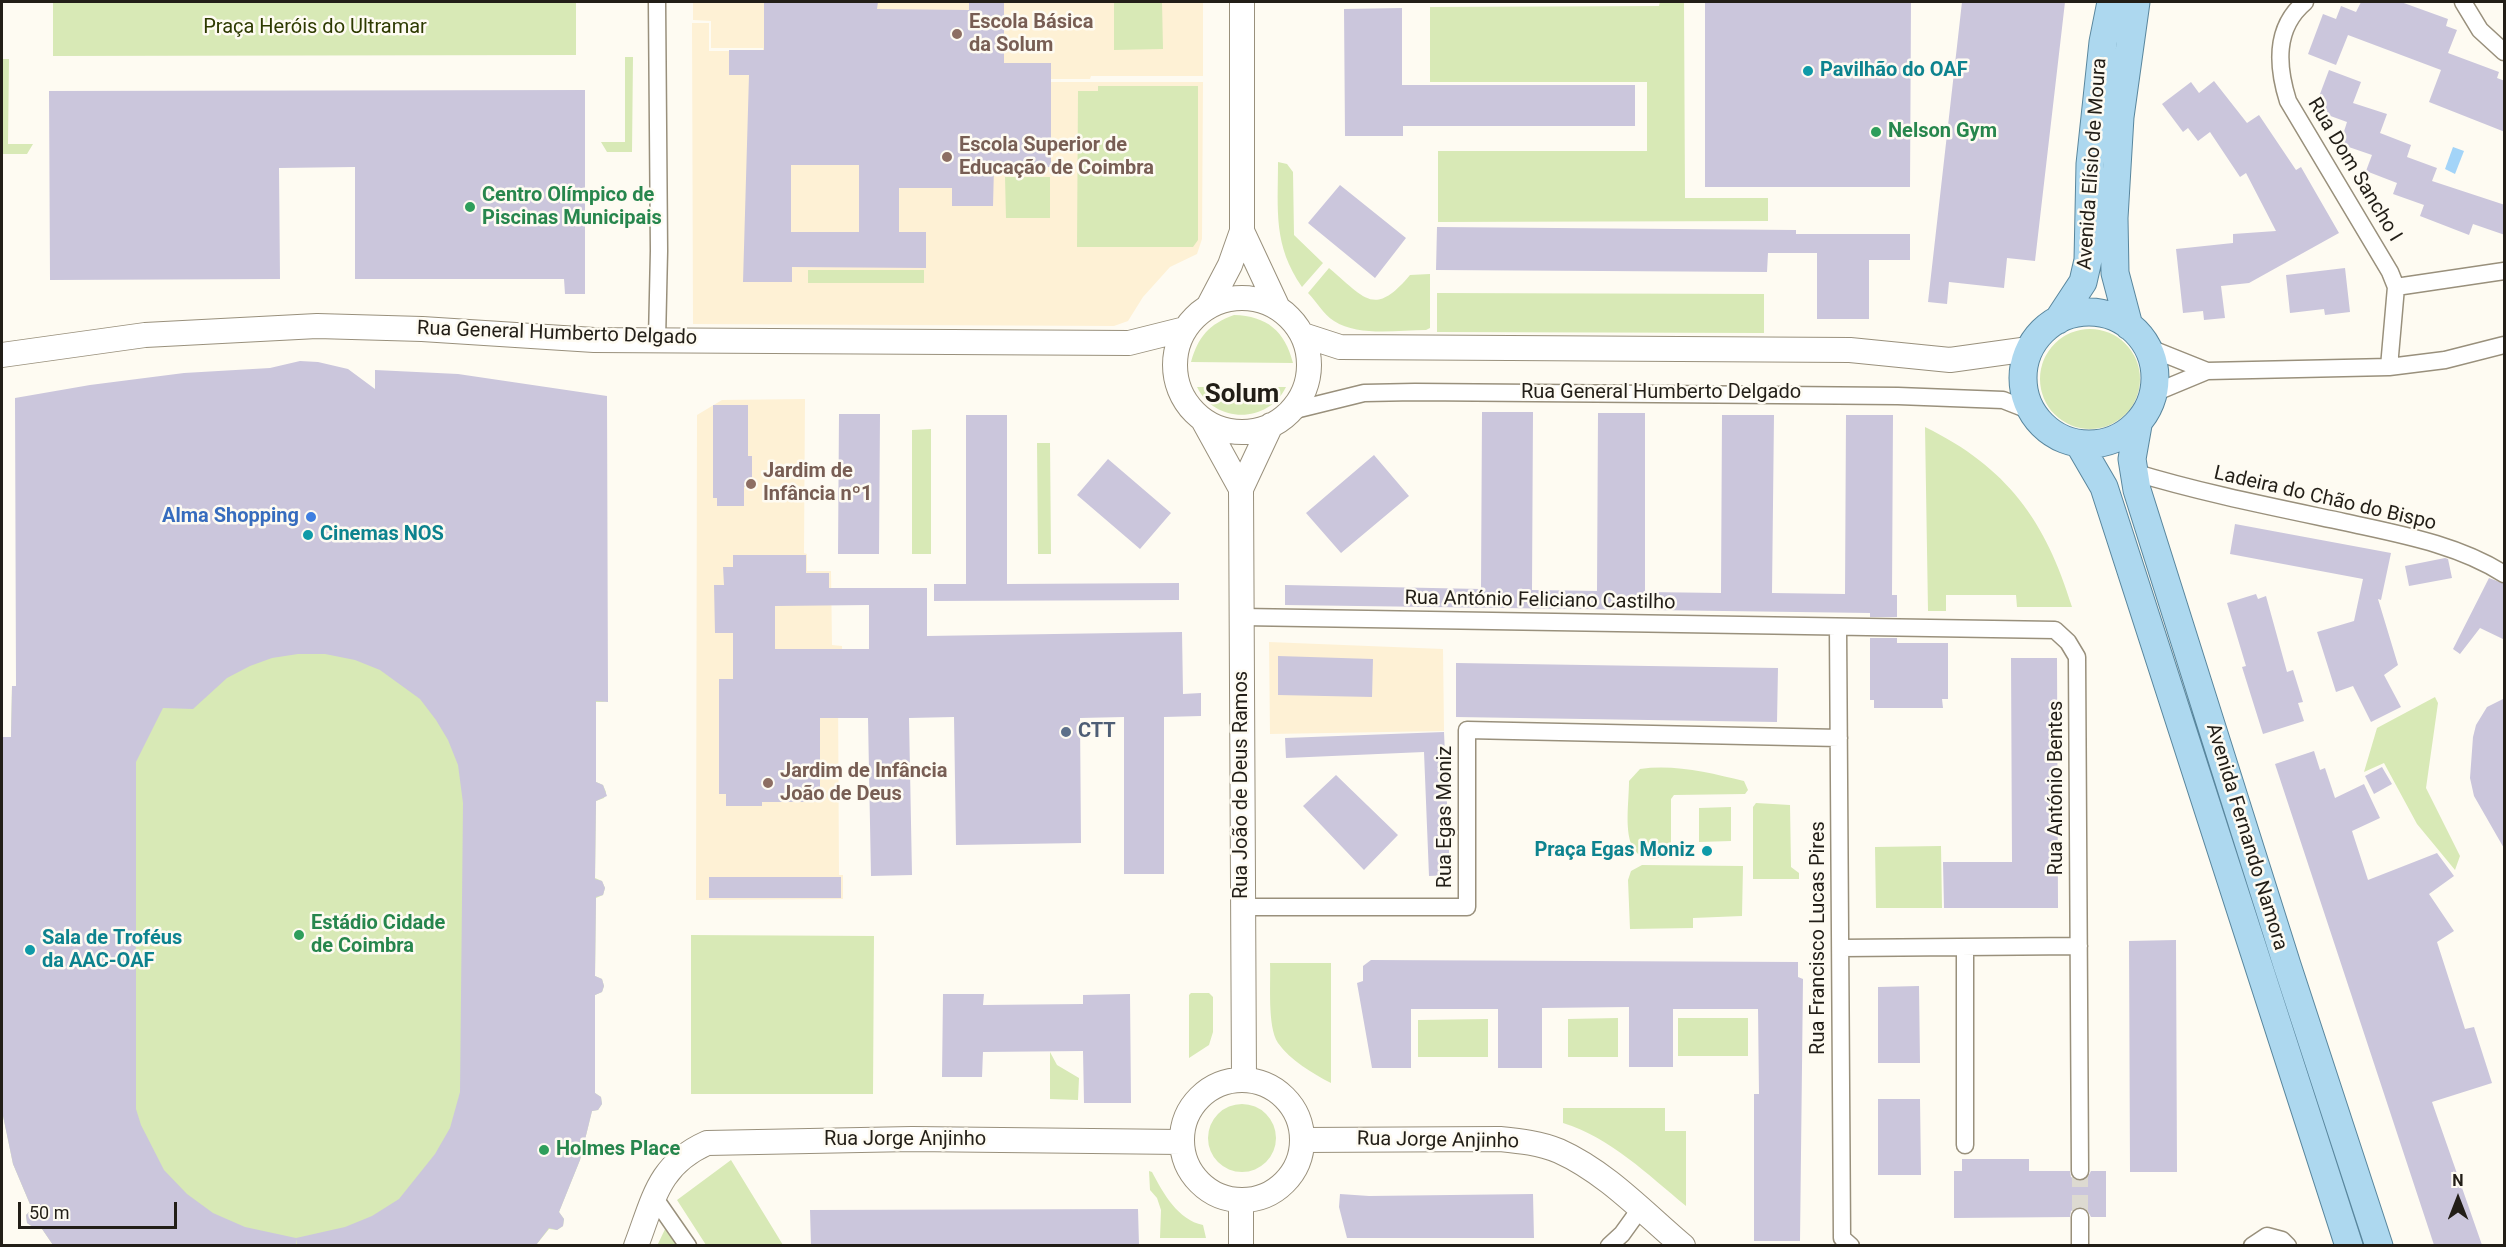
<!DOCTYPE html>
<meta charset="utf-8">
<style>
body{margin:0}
#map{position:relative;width:2506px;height:1247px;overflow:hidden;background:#fefbf2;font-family:Roboto,sans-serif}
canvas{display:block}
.frame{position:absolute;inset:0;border:3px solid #221e17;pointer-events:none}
.north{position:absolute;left:2428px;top:1169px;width:60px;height:60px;-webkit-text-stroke:4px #fefbf2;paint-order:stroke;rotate:0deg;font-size:16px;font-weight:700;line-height:24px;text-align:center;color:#221e17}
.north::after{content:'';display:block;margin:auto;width:21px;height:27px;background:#221e17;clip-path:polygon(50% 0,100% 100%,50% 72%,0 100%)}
.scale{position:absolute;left:18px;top:1202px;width:159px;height:27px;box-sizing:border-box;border:3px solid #221e17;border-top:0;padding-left:8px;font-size:18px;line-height:21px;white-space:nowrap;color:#221e17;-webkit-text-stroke:4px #fefbf2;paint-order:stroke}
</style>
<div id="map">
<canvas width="2506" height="1247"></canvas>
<div class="frame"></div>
<div class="north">N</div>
<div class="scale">50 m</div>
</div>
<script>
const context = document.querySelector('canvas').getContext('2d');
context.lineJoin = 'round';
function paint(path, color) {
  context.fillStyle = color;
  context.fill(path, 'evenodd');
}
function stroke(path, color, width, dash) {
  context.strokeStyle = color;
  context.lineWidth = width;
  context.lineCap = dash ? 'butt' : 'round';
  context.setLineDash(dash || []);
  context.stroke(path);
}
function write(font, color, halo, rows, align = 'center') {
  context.font = font + ' Roboto,sans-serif';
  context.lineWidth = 5;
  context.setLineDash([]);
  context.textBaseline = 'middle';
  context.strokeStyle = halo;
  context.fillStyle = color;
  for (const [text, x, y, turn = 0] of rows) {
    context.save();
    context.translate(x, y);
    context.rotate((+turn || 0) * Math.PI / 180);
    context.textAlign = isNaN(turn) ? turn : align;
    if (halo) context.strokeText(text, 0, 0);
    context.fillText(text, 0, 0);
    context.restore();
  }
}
paint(new Path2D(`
 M693,2H1203V76H1091L1090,79H841L763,61V48H711V21L693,20Z
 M692,23H709V51H761L836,82H1203L1202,239L1197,254L1170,267L1143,297L1128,321L1114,326L693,324Z
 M805,399L804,553L807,554V571H831L832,645L842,646L843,690H838L839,875H843V899L696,900L697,415L722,400Z
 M1269,642L1443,649L1444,731L1270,734Z`), '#fef1d5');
paint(new Path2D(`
 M53,2H576V55L53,56Z
 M1114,2H1162L1163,49L1114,50Z
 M1660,2H1684L1685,198H1768V221L1438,222V151H1647V82H1430V7L1659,6Z
 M625,57H633L632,152H607L601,142H625Z
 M2,59H9L8,144H33L27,154H2Z
 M1098,86H1198V240L1193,247H1077L1078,91H1098Z
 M1278,162L1287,164L1293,172L1294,235L1323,263L1302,287C1273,245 1278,211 1278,162Z
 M1005,177H1050V218H1006Z
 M1329,268C1365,298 1374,318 1410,275L1430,274V328L1426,330C1398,330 1359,337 1334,321C1323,314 1317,302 1308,293Z
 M808,270H924V283H808Z
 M1437,293L1764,294V333L1437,332Z
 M1234,315C1267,316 1285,331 1293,363L1191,362C1198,337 1209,324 1234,315Z
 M2040 379a50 50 0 1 1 100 0a50 50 0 1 1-100 0Z
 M1197,387H1286C1268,424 1215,424 1197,387Z
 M1925,427C2007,467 2046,521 2072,607H2017L2016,595H1946V611H1928Z
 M931,429V554H912V430Z
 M1037,443H1050L1051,554H1038Z
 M149,621L608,702H596V782L603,785L606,792L604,798L596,801L595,878L602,881L605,888L603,895L596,898L595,976L602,979L604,986L602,992L595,995V1093L601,1097L602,1104L598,1110L592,1111L580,1160L559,1212L564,1219L563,1226L557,1230L549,1229L536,1245H53L40,1226L33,1227L27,1223L26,1215L32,1209L13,1164L2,1111L12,1109L10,1088H2V994H9V973L2,972V897H10V876L2,875V799H10V779H2V737H11L12,686H90Z
 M2435,697L2438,703L2426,788L2460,856L2455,870L2417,824L2384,763L2364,772L2377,728Z
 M1640,769C1675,764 1710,773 1744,781L1748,790L1745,794L1674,795L1671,799V855C1616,873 1629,815 1629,781Z
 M1756,803L1790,805L1791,867L1799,873V879H1753V807Z
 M1731,807V841L1699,842V808Z
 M1941,846L1942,908H1876L1875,847Z
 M1642,865L1743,866L1742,916L1693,918V928L1630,929L1628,880L1631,871Z
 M691,935L874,936L873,1094H691Z
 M1270,963H1331V1083C1313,1074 1290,1060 1278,1043C1267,1026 1271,983 1270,963Z
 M1191,993H1209L1213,997V1032L1209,1045L1189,1058V995Z
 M1618,1018V1057H1568V1019Z
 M1678,1018H1748V1056H1678Z
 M1488,1019V1057H1418V1020Z
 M1050,1052L1057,1065L1079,1078L1078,1100L1050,1099Z
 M1208 1138a34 34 0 1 1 68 0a34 34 0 1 1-68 0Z
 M1563,1108H1665V1131H1686V1206C1647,1174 1611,1138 1563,1123Z
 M731,1160L783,1245H706L677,1200Z
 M1149,1171L1152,1172C1163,1193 1178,1220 1203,1225L1206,1238H1160L1161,1210L1157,1198L1150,1190Z
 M666,1227L679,1246H657Z`), '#d8e9b6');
paint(new Path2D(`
 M2453,147L2464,151L2455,174L2445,169Z`), '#a3d4f8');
paint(new Path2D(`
 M764,2H878L877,9L969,10V2H1004V63H1051V167H994L993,206H952V188H899V232H926V268L792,267V282H743L749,75H729V50H764ZM791,165H859V232H791Z
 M1705,2H1911L1910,187H1705Z
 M1962,2H2065L2035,261L2007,258L2004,288L1949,282L1947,304L1928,302Z
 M2361,2H2401L2448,19L2446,26L2457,30L2448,53L2499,72L2497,78L2505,81V132L2429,102L2441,70L2348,35L2336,65L2308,54L2323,14L2336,19L2341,6L2356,12Z
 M1402,8V85H1635V126H1403V136H1345L1344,9Z
 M2329,70L2361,82L2353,103L2387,114L2380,133L2411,145L2407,157L2437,168L2432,181L2505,205V235L2473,224L2469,235L2420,216L2424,205L2393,194L2397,183L2366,171L2372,155L2340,144L2347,122L2314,110Z
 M2214,81L2247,123L2259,115L2296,170L2301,167L2339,233L2249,283L2221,286L2225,318L2204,320L2203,311L2183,313L2176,249L2233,243V234L2276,231L2246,173L2240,177L2210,132L2198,141L2188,128L2183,132L2162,104L2191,82L2199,93Z
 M585,90V294H565L564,279H355V167L279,168L280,279L50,280L49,91Z
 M1340,185L1406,238L1375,278L1308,223Z
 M1437,227L1796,230V234H1910V260H1869V319H1817V253H1768L1767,272L1436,270Z
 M2345,268L2350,312L2325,315L2324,309L2290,313L2286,275Z
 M300,361L318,362L348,369L375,389V370L458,374L607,396L608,702L596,701V782L603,785L607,796L596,801L595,879L602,881L605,888L603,895L596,897L595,976L602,979L604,986L602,992L595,995V1093L601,1097L602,1104L598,1110L592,1111L580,1160L559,1212L564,1219L563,1226L557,1230L549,1228L536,1245H297L296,1239V1245H53L40,1226L33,1227L27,1223L26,1215L32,1209L13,1164L2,1111V737H11L12,686H16L15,398L90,385L184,373L270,368ZM298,654H325L355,660L380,670L420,699L436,720L448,740L458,765L463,803L460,1092L450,1128L435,1154L399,1199L372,1216L345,1227L296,1238L245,1227L213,1213L187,1194L164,1170L141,1125L136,1109V762L163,708L193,709L227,678L250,666L272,658Z
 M713,405H748V456H752V487H744V506H717V498H713Z
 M1482,412H1533L1532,590L1597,591L1598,413H1645V592L1721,593L1722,415H1774L1772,593L1845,594L1846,415H1893L1892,595H1897V617H1870V613L1285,605V585L1481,589Z
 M839,414H880L879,554H838Z
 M966,415H1007V584L1179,583V600L934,601V584H966Z
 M1374,455L1409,496L1341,553L1306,513Z
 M1108,459L1171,513L1140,549L1077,495Z
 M2235,524L2391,553L2381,600L2378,599L2398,665L2384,675L2401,707L2371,722L2353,686L2336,692L2317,632L2354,621L2363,579L2230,554Z
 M733,555H806V573H829V588H927V636L1182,632L1183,694L1201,693V716L1164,717V874H1124V717L1080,718L1081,843L956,845L954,717L909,718L912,875L871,876L868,718H820V802H762V806H726V794H719V679H733V633H715L714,585H724L723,567H733ZM869,605V649H775V606Z
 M2445,558L2448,559L2452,578L2409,586L2405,566Z
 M2489,578L2505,584V640L2480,628L2460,654L2453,649Z
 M2256,594L2258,599L2266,596L2287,672L2293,670L2303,702L2298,703L2304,721L2263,734L2242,667L2246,666L2227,603Z
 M1870,638H1897V643H1948V699H1942L1943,708H1874V700H1870Z
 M1278,656L1373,659L1372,697L1278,695Z
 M2011,658H2057L2058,908H1944L1943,862H2012Z
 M1456,663L1778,668L1777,722L1456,717Z
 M2505,698V850L2474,796L2470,778L2473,737L2476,725L2487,707Z
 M1444,732L1450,875L1429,876L1424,752L1286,758L1285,738Z
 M2314,751L2320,770L2325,768L2335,798L2364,784L2380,818L2352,831L2368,880L2437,853L2454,876L2429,894L2454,931L2437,942L2465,1029L2474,1027L2492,1083L2432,1102L2482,1245H2434L2275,764Z
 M2382,767L2392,784L2374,794L2365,776Z
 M1336,775L1398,835L1364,870L1303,806Z
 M709,877H841V898H709Z
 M2176,940L2177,1172H2130L2129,941Z
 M1371,960L1798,962V977L1803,979L1800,1241H1754V1094H1759L1758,1009H1673V1067H1629V1007L1542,1008V1068H1498V1009H1411V1068H1372L1357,983L1363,981V966Z
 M1919,986L1920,1063H1878V987Z
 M943,994H984L983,1005L1083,1004V995L1130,994L1131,1103H1084L1083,1051L983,1052L982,1077H942Z
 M1878,1099H1920L1921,1175H1878Z
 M1962,1159H2029V1171H2070L2071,1177L2079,1181L2086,1180L2091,1171H2106V1217H2091L2086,1208L2079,1207L2071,1211L2070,1217L1954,1218V1171H1962Z
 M1340,1194L1369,1196L1533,1194L1534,1238H1347L1339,1207Z
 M1138,1209L1139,1245H811L810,1210Z`), '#cbc6dc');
stroke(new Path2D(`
 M2080,1171V1217`), '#dddad1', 16, [16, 8]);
const street = new Path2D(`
 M2305,2C2274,28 2277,66 2288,101L2390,272L2396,287L2389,367
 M2463,2L2480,30L2504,52
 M2396,287L2504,271
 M657,340L659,251L657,2
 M2147,347L2207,371
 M2154,393L2207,371L2389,367L2445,360L2504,345
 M1291,411L1364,393L1415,392L1898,396L2003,400L2031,411
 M2133,472C2202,493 2273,507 2344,522C2398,534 2457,544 2504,574
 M1242,617L2055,630L2068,642L2077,657L2080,1171
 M1838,627L1842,1238L1851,1246
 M1243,907H1467V730L1839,738
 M1965,947V1145
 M1841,948L2079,946
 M654,1197L688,1246
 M2080,1217V1246
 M1609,1246L1622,1234L1640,1209
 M2252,1246L2267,1236L2282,1240L2288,1246`);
const secondary = new Path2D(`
 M1242,231L1278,308
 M1175 365a67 67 0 1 1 134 0a67 67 0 1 1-134 0Z
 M1208,307L1230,265L1242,231V2
 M1303,335L1340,347L1850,350L1950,360L2029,349
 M2,355L145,335L317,326L422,329L594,340L1129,343L1185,329
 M1203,420L1241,489
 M1182 1140a60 60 0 1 1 120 0a60 60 0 1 1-120 0Z
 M1244,1080L1241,489L1271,425
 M1303,1140L1500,1139C1520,1141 1540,1143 1559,1151C1606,1172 1644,1213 1683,1246
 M636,1246C654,1199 658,1165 707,1143L912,1139L1181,1142
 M1241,1246V1201`);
const primary = new Path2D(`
 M2023 378a66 66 0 1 1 132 0a66 66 0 1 1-132 0Z
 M2058,320L2083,282L2088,260L2090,164L2103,42L2111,2
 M2129,326L2115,273L2114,218L2120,117L2136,2
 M2138,425L2132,459L2137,490L2287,965L2379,1246
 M2079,444L2104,487L2349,1246`);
stroke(street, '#99907c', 19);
stroke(secondary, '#99907c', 26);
stroke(primary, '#59869d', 29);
stroke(street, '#fff', 16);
stroke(secondary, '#fff', 24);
stroke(primary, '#add8ef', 27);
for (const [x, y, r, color] of [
 [957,34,6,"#8d6e63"],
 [1808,71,6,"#0f9aa8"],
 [1876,132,6,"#2e9e5b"],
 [947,157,6,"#8d6e63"],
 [470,207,6,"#2e9e5b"],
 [751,484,6,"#8d6e63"],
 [311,517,6,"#3f7fe0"],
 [308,535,6,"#0f9aa8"],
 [1066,732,6,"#5c6f8a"],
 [768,783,6,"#8d6e63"],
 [1707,851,6,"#0f9aa8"],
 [299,935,6,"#2e9e5b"],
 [30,950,6,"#0f9aa8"],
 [544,1150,6,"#2e9e5b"]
]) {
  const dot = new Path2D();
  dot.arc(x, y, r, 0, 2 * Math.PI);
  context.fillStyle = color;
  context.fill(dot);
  stroke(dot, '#fefbf2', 2);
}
write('bold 20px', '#785e54', '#fefbf2', [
 ["Escola Básica",969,23],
 ["da Solum",969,46],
 ["Escola Superior de",959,146],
 ["Educação de Coimbra",959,169],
 ["Jardim de",763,472],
 ["Infância nº1",763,495],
 ["Jardim de Infância",780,772],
 ["João de Deus",780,795]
], 'left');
write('20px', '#2d3a00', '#fefbf2', [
 ["Praça Heróis do Ultramar",315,28]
]);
write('bold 20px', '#0d838f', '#fefbf2', [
 ["Pavilhão do OAF",1820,71],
 ["Cinemas NOS",320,535],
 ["Praça Egas Moniz",1695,851,"right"],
 ["Sala de Troféus",42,939],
 ["da AAC-OAF",42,962]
], 'left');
write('bold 20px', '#27864d', '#fefbf2', [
 ["Nelson Gym",1888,132],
 ["Centro Olímpico de",482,196],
 ["Piscinas Municipais",482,219],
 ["Estádio Cidade",311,924],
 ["de Coimbra",311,947],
 ["Holmes Place",556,1150]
], 'left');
write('20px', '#221e17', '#fefbf2', [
 ["Avenida Elísio de Moura",2093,164,-86],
 ["Rua Dom Sancho I",2354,170,59],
 ["Rua General Humberto Delgado",557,334,2],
 ["Rua General Humberto Delgado",1661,393],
 ["Ladeira do Chão do Bispo",2325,499,13],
 ["Rua António Feliciano Castilho",1540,601,1],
 ["Rua João de Deus Ramos",1242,785,-90],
 ["Rua António Bentes",2057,788,-90],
 ["Rua Egas Moniz",1446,817,-90],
 ["Avenida Fernando Namora",2246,837,73],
 ["Rua Francisco Lucas Pires",1819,938,-90],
 ["Rua Jorge Anjinho",905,1140],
 ["Rua Jorge Anjinho",1438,1141,1]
]);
write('bold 20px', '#366cbe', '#fefbf2', [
 ["Alma Shopping",299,517]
], 'right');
write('bold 20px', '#4e5e75', '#fefbf2', [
 ["CTT",1078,732]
], 'left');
write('bold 26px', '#221e17', '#fefbf2', [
 ["Solum",1242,395]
]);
</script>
